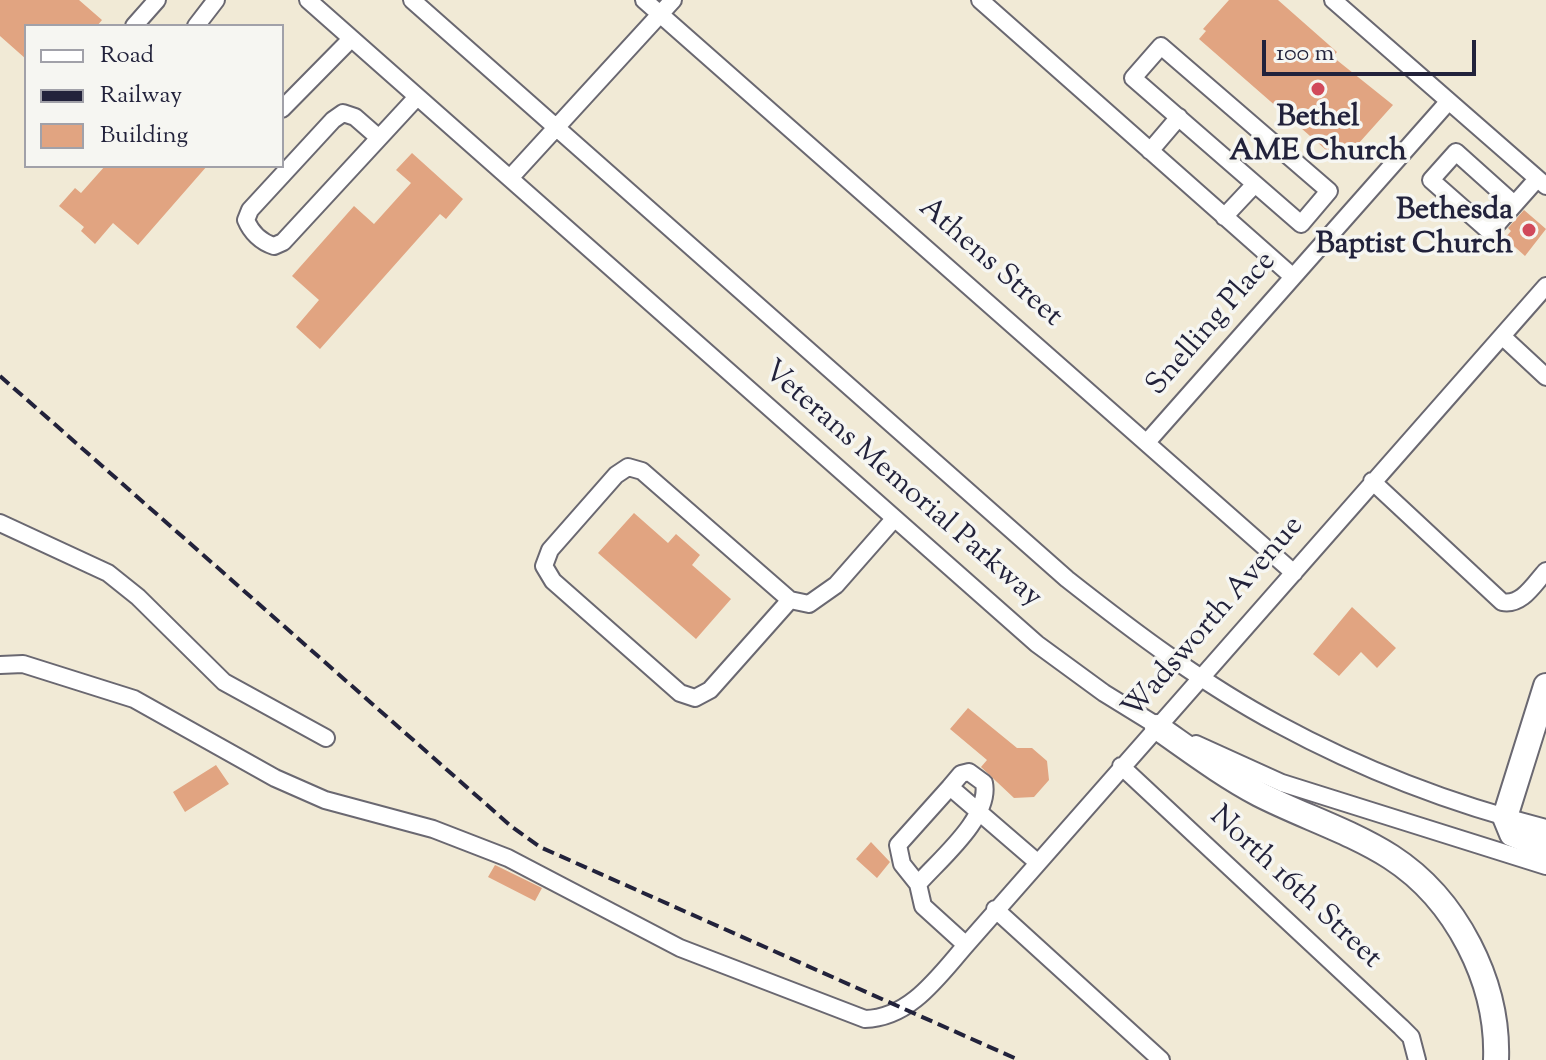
<!DOCTYPE html>
<style>
body{margin:0}
#map{position:relative;width:1546px;height:1060px;overflow:hidden;background:#f1ead6;font-family:"Sorts Mill Goudy",serif}
canvas{display:block}
.legend{position:absolute;left:24px;top:24px;width:260px;height:144px;box-sizing:border-box;background:#f6f6f2;border:2px solid #a1a1a9;margin:0;padding:10px 14px;list-style:none;font-size:24px;color:#22223b}
.legend li{display:flex;align-items:center;gap:16px;height:40px}
.legend b{width:40px;border:2px solid #a1a1a9}
.scale{position:absolute;left:1262px;top:40px;width:214px;height:36px;box-sizing:border-box;border:4px solid #22223b;border-top:0;padding-left:10px;font-size:24px;line-height:28px;white-space:nowrap;color:#22223b;-webkit-text-stroke:6px #f6f6f2;paint-order:stroke}
</style>
<div id="map">
<canvas width="1546" height="1060"></canvas>
<ul class="legend">
<li><b style="height:10px;background:#fff"></b>Road</li>
<li><b style="height:10px;background:#22223b"></b>Railway</li>
<li><b style="height:22px;background:#e1a481"></b>Building</li>
</ul>
<div class="scale">100 m</div>
</div>
<script>
const context = document.querySelector('canvas').getContext('2d');
context.lineJoin = 'round';
function paint(path, color) {
  context.fillStyle = color;
  context.fill(path, 'evenodd');
}
function stroke(path, color, width, dash) {
  context.strokeStyle = color;
  context.lineWidth = width;
  context.lineCap = dash ? 'butt' : 'round';
  context.setLineDash(dash || []);
  context.stroke(path);
}
function write(font, color, halo, rows, align = 'center') {
  context.font = font + ' "Sorts Mill Goudy",serif';
  context.lineWidth = 7;
  context.setLineDash([]);
  context.textBaseline = 'middle';
  context.strokeStyle = halo;
  context.fillStyle = color;
  for (const [text, x, y, turn = 0] of rows) {
    context.save();
    context.translate(x, y);
    context.rotate((+turn || 0) * Math.PI / 180);
    context.textAlign = isNaN(turn) ? turn : align;
    if (halo) context.strokeText(text, 0, 0);
    context.fillText(text, 0, 0);
    context.restore();
  }
}
paint(new Path2D(`
 M0,0H79L102,20L97,26H26V59L0,36Z
 M1229,0H1278L1337,52L1333,57L1393,105L1341,163L1199,39L1206,31L1203,29Z
 M412,153L463,199L446,219L440,214L320,349L296,327L319,300L292,276L354,206L374,224L411,183L396,170Z
 M105,166H207L138,245L113,223L95,244L81,231L84,227L59,206L75,188L81,193Z
 M1524,210L1546,229L1525,256L1505,238L1511,231L1508,228Z
 M634,513L668,543L676,534L700,555L692,565L731,599L696,639L598,553Z
 M1352,607L1396,648L1377,668L1361,652L1339,676L1313,654Z
 M968,708L1017,748H1032L1047,761L1049,780L1034,797L1014,798L981,767L987,760L950,729Z
 M216,765L229,784L185,812L173,792Z
 M871,842L890,862L877,878L856,859Z
 M495,865L542,888L535,901L488,877Z`), '#e1a481');
const minor = new Path2D(`
 M308,0L1037,644L1104,693L1164,730
 M412,0L1067,579C1133,631 1203,684 1278,724C1361,769 1455,805 1546,828
 M644,0L1294,573
 M980,0L1292,276
 M1333,0L1546,186
 M134,26L157,0
 M196,26L216,0
 M282,109L351,39
 M379,138L355,117L343,113L333,120L250,210L246,220C251,232 261,242 274,246L283,242L417,97
 M1150,151L1179,117
 M510,178L673,0
 M1514,204L1456,152L1431,180L1490,232L1537,179
 M1224,217L1255,184L1301,224L1329,191L1161,46L1133,78L1255,184
 M1502,336L1546,377
 M1148,441L1448,102
 M1372,481L1502,602C1522,606 1534,584 1546,571
 M0,523L108,573L138,597L224,682L326,738
 M790,600L710,690L695,698L680,693L553,581L544,566L550,550L616,475L628,467L642,471L790,600L809,604L836,585L894,519
 M0,665L23,664L134,699L275,778L325,800L433,829L508,858L680,948L865,1019C910,1018 938,977 966,945L1546,286
 M1196,744L1282,783L1546,866
 M1121,766L1401,1027L1411,1037L1417,1060
 M950,787L961,774L969,772L984,783C991,817 940,859 918,884L923,906L966,945
 M918,884L902,864L898,845L950,787L1037,862
 M995,909L1161,1060`);
const highway = new Path2D(`
 M1546,686L1505,817L1512,834L1546,848
 M1157,727C1190,750 1223,775 1259,794C1302,816 1350,831 1391,857C1456,899 1499,982 1496,1060`);
stroke(minor, '#6a6871', 20);
stroke(highway, '#6a6871', 28);
stroke(minor, '#fff', 16);
stroke(highway, '#fff', 24);
stroke(new Path2D(`
 M0,376L512,827L540,847L1019,1060`), '#22223b', 4, [12, 6]);
for (const [x, y, r, color] of [
 [1318,89,8,"#d1495b"],
 [1529,230,8,"#d1495b"]
]) {
  const dot = new Path2D();
  dot.arc(x, y, r, 0, 2 * Math.PI);
  context.fillStyle = color;
  context.fill(dot);
  stroke(dot, '#f6f6f2', 3);
}
write('bold 30px', '#22223b', '#f6f6f2', [
 ["Bethel",1318,120],
 ["AME Church",1318,154],
 ["Bethesda",1513,213,"right"],
 ["Baptist Church",1513,247,"right"]
]);
write('30px', '#22223b', '#f6f6f2', [
 ["Athens Street",989,264,41],
 ["Snelling Place",1213,325,-49],
 ["Veterans Memorial Parkway",901,486,41],
 ["Wadsworth Avenue",1215,619,-49],
 ["North 16th Street",1294,889,43]
]);
</script>
